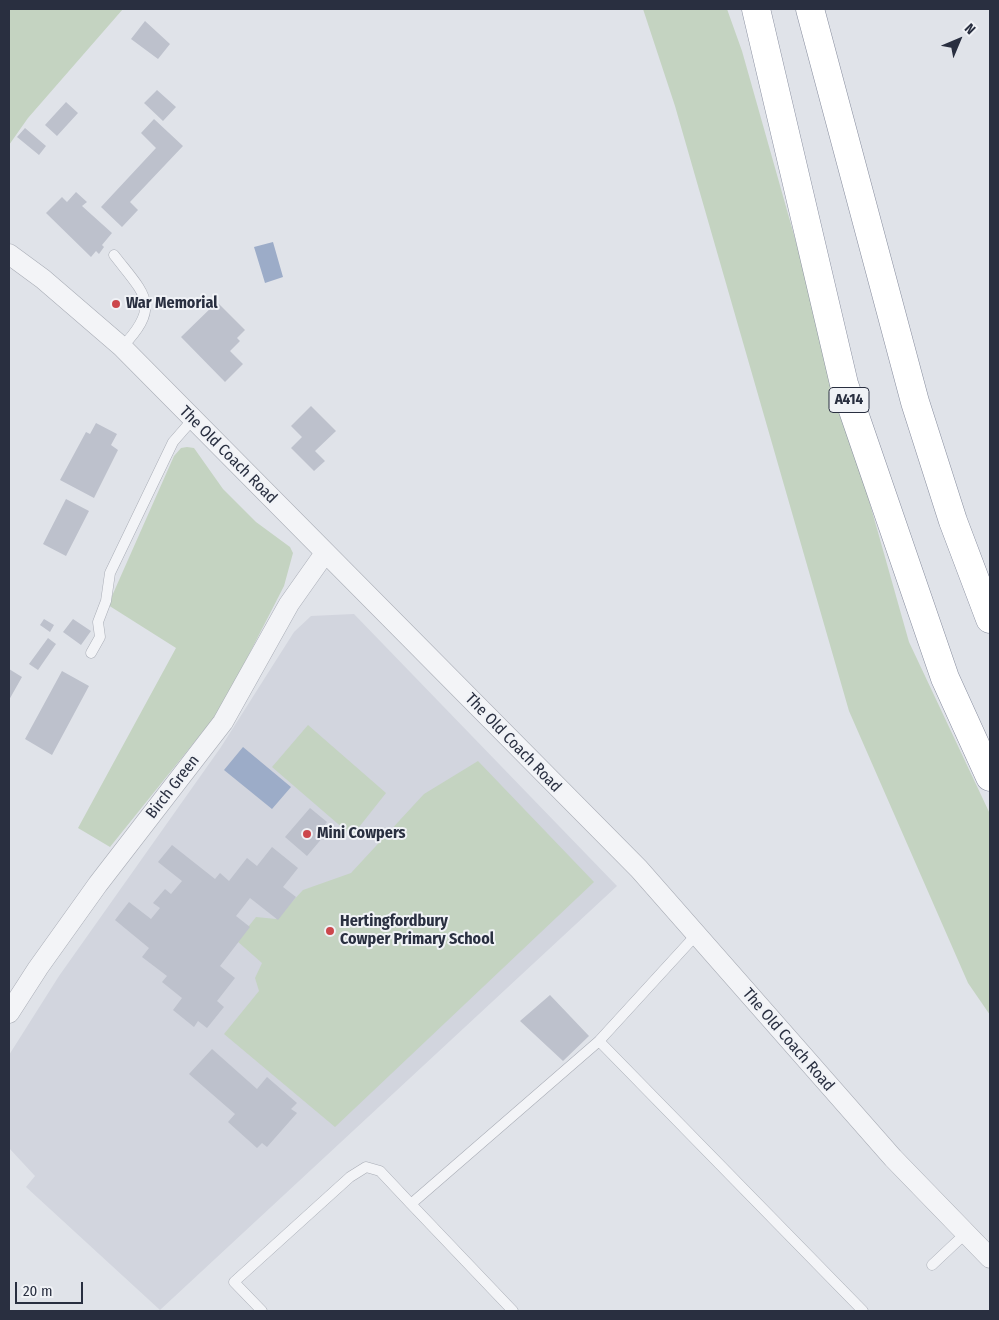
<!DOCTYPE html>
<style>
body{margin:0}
#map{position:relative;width:999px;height:1320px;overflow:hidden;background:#e0e3e9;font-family:"Fira Sans Condensed",sans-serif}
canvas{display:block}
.frame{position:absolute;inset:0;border:10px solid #292f40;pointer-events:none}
.north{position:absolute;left:934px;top:15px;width:50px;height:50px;-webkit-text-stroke:4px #f0f2f6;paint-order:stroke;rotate:45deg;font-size:14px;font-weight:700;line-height:20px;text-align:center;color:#292f40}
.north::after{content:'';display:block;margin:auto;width:18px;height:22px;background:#292f40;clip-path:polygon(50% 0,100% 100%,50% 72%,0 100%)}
.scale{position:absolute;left:15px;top:1282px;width:68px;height:22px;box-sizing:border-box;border:2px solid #292f40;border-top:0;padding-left:6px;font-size:15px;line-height:18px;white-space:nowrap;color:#292f40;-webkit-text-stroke:4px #f0f2f6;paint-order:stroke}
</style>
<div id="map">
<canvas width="999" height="1320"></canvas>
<div class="frame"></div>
<div class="north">N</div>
<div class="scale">20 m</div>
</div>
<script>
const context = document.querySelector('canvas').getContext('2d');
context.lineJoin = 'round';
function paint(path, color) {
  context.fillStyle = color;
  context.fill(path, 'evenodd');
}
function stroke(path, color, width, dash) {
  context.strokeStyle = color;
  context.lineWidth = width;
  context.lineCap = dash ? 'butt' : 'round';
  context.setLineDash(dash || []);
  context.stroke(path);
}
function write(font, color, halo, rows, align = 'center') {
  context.font = font + ' "Fira Sans Condensed",sans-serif';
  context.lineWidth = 4;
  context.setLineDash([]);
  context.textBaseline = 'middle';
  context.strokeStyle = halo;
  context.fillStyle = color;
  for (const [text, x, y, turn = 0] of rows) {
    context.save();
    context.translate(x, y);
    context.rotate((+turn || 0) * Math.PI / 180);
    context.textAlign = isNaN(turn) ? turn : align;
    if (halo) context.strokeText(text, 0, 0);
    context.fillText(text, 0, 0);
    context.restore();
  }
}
paint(new Path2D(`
 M354,614L617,886L160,1310L26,1187L35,1176L9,1148V1055L59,976L221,747L294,632L311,616Z`), '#d2d5de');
paint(new Path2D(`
 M9,9H123L28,118L9,145Z
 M643,9H727L742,51L909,642L990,814V1015L968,983L849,711L675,106Z
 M187,447L194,448L223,489L256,522L290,547L293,553L284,586L221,709L110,847L78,828L176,648L108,605L174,456L181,448Z
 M308,725L386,793L352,836L272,767Z
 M478,761L594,882L335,1127L224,1034L259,991L255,978L262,963L237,941L256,917L276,919L303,890L351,873L424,794Z`), '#c4d3c1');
paint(new Path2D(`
 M273,242L283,277L265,283L254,247Z
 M243,747L291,787L272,809L224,770Z`), '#9cacc8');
paint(new Path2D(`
 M145,21L170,44L158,59L131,39Z
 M157,90L176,107L163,121L144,103Z
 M66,102L78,113L57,136L45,125Z
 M154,119L183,146L130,202L138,210L122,227L101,207L156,148L141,133Z
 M25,128L46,146L39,155L17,137Z
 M76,192L87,202L82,206L112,233L102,245L104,247L99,254L96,251L91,257L46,213L62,197L67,202Z
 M217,302L245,330L237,338L240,341L230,351L243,364L225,382L181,337Z
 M311,406L336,431L315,451L325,461L314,471L291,448L302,437L291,426Z
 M96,423L117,434L111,445L118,450L94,498L60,480L86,432L90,434Z
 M66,499L89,511L66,556L43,544Z
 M44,619L54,625L50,632L40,625Z
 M73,619L91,631L81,645L63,632Z
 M48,638L56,644L38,670L29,664Z
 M9,669L22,677L9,700Z
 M62,671L89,686L52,755L25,739Z
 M310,808L327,822L324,826L329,830L307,856L285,837Z
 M172,845L215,879L220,873L229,881L247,858L257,866L272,847L298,868L283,887L296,897L278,920L250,898L236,916L250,927L220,966L235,978L217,1001L224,1007L207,1028L198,1021L194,1027L173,1010L182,998L162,982L167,976L142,957L149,948L115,920L129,902L151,919L160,908L153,903L165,889L171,894L182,881L158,862Z
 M550,995L589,1036L563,1061L520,1021Z
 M212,1049L257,1089L267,1077L297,1103L291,1109L297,1113L267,1147L262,1143L257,1148L228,1122L235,1114L189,1074Z`), '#bdc1cc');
const lane = new Path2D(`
 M114,255C145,295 162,305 122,347
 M91,653L100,637L98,622L106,601L110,573L173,442L193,419
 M599,1041L863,1311
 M411,1204L513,1311
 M932,1265L966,1233
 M262,1311L234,1282L350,1177L366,1167L380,1171L411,1204L599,1041L696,935`);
const street = new Path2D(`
 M9,254L43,279L122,347L639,869L893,1158L990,1258
 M9,1013L38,968L98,884L223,722L289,604L325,553`);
const highway = new Path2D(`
 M756,9L844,384L945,678L990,777
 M810,9L915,402L953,521L990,619`);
stroke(lane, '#a9adb6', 11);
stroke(street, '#a9adb6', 21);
stroke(highway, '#888e9f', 29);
stroke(lane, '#f3f4f7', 10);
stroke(street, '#f3f4f7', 20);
stroke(highway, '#fff', 28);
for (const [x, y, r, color] of [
 [116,304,5,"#cc474c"],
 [307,834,5,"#cc474c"],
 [330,931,5,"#cc474c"]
]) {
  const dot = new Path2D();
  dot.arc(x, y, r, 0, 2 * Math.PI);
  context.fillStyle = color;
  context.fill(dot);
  stroke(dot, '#f0f2f6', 2);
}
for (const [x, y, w] of [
 [849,400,40]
]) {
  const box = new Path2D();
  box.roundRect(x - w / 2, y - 12.5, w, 25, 4);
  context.fillStyle = '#f0f2f6';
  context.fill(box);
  stroke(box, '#292f40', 1);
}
write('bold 15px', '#292f40', null, [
 ["A414",849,400]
]);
write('bold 16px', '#292f40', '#f0f2f6', [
 ["War Memorial",126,304],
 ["Mini Cowpers",317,834],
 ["Hertingfordbury",340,922],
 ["Cowper Primary School",340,940]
], 'left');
write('16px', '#292f40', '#f0f2f6', [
 ["The Old Coach Road",228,455,45],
 ["The Old Coach Road",513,743,46],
 ["Birch Green",173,787,-52],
 ["The Old Coach Road",788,1040,49]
]);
</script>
